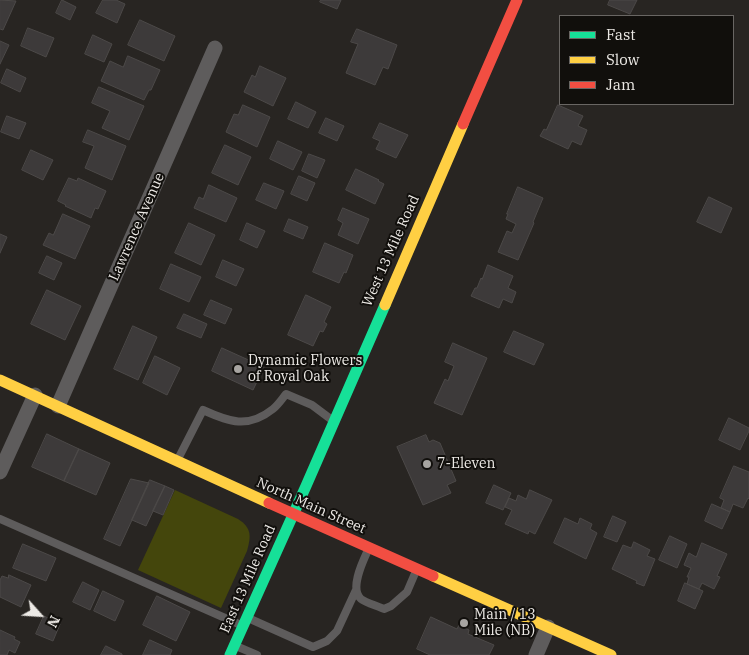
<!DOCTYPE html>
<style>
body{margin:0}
#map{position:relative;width:749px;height:655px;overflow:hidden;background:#282522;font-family:"IBM Plex Serif",serif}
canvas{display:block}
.legend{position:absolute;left:559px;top:15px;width:175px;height:90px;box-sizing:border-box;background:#110f0c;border:1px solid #696663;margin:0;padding:6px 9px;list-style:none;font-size:15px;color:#ece9e5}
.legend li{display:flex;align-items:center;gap:10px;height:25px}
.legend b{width:25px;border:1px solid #696663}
.north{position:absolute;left:15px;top:590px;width:50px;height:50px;-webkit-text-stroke:4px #110f0c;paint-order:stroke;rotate:116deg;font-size:14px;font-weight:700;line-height:20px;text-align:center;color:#ece9e5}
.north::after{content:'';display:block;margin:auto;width:18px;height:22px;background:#ece9e5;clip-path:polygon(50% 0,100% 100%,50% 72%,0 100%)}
</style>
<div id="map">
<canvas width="749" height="655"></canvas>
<ul class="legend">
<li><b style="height:6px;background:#16e098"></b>Fast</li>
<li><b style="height:6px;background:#ffcf43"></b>Slow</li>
<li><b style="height:6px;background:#f24e42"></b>Jam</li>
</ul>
<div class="north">N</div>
</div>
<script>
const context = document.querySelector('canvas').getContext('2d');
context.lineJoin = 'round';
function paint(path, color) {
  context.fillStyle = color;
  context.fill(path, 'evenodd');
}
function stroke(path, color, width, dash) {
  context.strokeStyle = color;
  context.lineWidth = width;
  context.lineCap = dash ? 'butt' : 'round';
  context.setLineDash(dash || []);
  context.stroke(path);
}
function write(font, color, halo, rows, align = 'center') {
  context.font = font + ' "IBM Plex Serif",serif';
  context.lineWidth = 4;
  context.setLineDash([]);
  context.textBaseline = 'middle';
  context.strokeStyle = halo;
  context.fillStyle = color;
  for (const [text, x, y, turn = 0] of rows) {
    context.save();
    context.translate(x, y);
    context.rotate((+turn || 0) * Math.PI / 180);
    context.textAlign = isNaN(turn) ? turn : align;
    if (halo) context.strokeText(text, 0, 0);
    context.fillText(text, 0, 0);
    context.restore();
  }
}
paint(new Path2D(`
 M175,490L238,519C252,528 251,536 247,551L221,608L138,570Z`), '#44460c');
const building = new Path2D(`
 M0,0L16,1L3,30L0,29Z
 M62,0L76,7L70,20L56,13Z
 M103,0H116L125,4L117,23L96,13Z
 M321,0H341L337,9L320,2Z
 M610,0H637L630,14L608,5Z
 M140,20L175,36L164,61L128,45Z
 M28,28L54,38L46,57L21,46Z
 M357,29L397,45L388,69L383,67L375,85L346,73L358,44L351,42Z
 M93,35L112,44L104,62L85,54Z
 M0,41L9,45L0,64Z
 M128,56L160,70L151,90H149L144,100L101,81L110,61L123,67Z
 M260,66L286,78L273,106L244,92L252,75L255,77Z
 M7,69L26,78L20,92L1,83Z
 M99,87L144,106L129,140L102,128L110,111L92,103Z
 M296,102L316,112L308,128L288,119Z
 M243,105L270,117L257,147L226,132L234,114L238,115Z
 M558,105L583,116L578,126L587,130L581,145L572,141L568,149L540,136L544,129L546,130Z
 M7,116L26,123L19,139L1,132Z
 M326,118L344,126L337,141L319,133Z
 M380,123L408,135L396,158L376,149L380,141L373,138Z
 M88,130L126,146L112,180L85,168L94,146L83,142Z
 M278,141L302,152L293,170L270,159Z
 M225,145L251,157L238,185L212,173Z
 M31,150L53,160L43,180L22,170Z
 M309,154L325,160L317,178L302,171Z
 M356,169L379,180L378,181L384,184L375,204L346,190Z
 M299,176L315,183L307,201L291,194Z
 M69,178L77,181L78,178L106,191L98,209L95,208L91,218L65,206L66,205L58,201Z
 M264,183L284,191L276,209L256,200Z
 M209,185L237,198L226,222L194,208L199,197L203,199Z
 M518,187L543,198L533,222L534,223L518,260L498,252L507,231L512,233L516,224L506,219L508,214H507Z
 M709,197L732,208L721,233L697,222Z
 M343,208L369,219L358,244L338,235L343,223L338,220Z
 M63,214L90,226L75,259L43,245L49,233L53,235Z
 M289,219L308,227L303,239L284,231Z
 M189,223L215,235L201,265L175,253Z
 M247,223L265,231L257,248L240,240Z
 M0,234L7,237L0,253Z
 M325,243L353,255L346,273L344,272L339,283L313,272Z
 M47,256L62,263L54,280L39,273Z
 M223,260L244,269L236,286L216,277Z
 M171,264L201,277L189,302L160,289Z
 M488,265L513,276L508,288L516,292L512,303L503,299L499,308L471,296L475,288H477L481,278L482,279Z
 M47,290L81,306L65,340L31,324Z
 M306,295L331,307L324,322L327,324L323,332L320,331L313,346L288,335Z
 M211,300L232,309L225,324L204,315Z
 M184,314L207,324L201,338L177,328Z
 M133,326L157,337L138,380L114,369Z
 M514,331L544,344L534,365L504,352Z
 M453,343L487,358L462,415L434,403L445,379L448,381L454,366L445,362Z
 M222,348L264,367L253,390L212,371Z
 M155,356L180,368L167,395L143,383Z
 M729,418L749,428V431L740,450L719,440Z
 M47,434L79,449L64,481L32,467Z
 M426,435L429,442L433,440L440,443L456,481L447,485L451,493L423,505L397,447Z
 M79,449L110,463L96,495L64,481Z
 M734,466L749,472V499L748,498L743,508L733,504L730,512L721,508L724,500L720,498Z
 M131,479L149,483L120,546L104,539Z
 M150,480L165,486L146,526L132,520Z
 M494,485L511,493L503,510L486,503Z
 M165,486L174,490L163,515L153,511Z
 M530,490L552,500L535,534L529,531L528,534L505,524L512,510L505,507L509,498L516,501L518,495L526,499Z
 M712,504L730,512L722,529L705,521Z
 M613,516L626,522L617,542L604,537Z
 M565,518L578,524L580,518L592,524L590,529L597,533L586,559L554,543Z
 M670,536L687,544L677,568L659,560Z
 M634,542L650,550L647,556L655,559L644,586L636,583L637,581L612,569L623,545L631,548Z
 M702,543L727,554L717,576L720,577L714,589L702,583L699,589L687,584L689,577H687L691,568L684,565L689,553L696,557Z
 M23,544L56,558L46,581L13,568Z
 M9,575L31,585L21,607L0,597V580L2,576L8,578Z
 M83,582L99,590L90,610L73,602Z
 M685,583L703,591L695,609L678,601Z
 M103,591L124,601L115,621L94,611Z
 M157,596L190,612L176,641L143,625Z
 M44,616L60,624L53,641L36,634Z
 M431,617L457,629L459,625L469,630L468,634L494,645L489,655H430L417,649Z
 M0,630L15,637L14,639L20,642L15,653L9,650L7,655H0Z
 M150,640L172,650L170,655H143Z
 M106,646L122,654V655H101Z`);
paint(building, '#3d3a3a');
stroke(building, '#4c4948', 1);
stroke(new Path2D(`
 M178,459L203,410C229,422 248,429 273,409C278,405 282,399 286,394L312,405L332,420
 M0,519L241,625
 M368,550C363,561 349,589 361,599C366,603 378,606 384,609L391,606L407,592L416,571
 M248,618L313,647L327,641L337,631L356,590
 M236,646L257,655`), '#5e5c5c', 8);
stroke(new Path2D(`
 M58,406L215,48
 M0,472L35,395
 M536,655L548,627`), '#5e5c5c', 15);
stroke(new Path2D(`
 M230,655L306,486L385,305`), '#16e098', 11);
stroke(new Path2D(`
 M385,305L463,124
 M0,380L269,503
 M433,576L611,655`), '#ffcf43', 11);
stroke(new Path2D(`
 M463,124L517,0
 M269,503L433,576`), '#f24e42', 11);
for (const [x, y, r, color] of [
 [238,369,5,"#a7a4a1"],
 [427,464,5,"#a7a4a1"],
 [464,623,5,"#a7a4a1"]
]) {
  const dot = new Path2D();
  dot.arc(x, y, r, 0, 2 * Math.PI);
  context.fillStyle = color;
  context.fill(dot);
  stroke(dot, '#110f0c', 2);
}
write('14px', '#ece9e5', '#110f0c', [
 ["Lawrence Avenue",137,227,-66],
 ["West 13 Mile Road",391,251,-66],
 ["North Main Street",311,506,24],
 ["East 13 Mile Road",248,579,-66]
]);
write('14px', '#ece9e5', '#110f0c', [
 ["Dynamic Flowers",248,361],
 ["of Royal Oak",248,377],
 ["7-Eleven",437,464],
 ["Main / 13",474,615],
 ["Mile (NB)",474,631]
], 'left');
</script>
